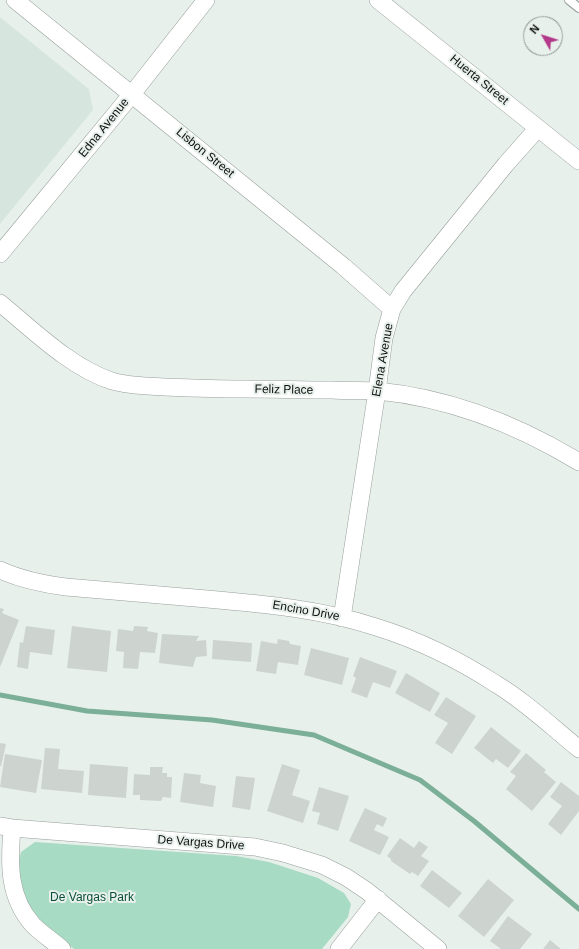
<!DOCTYPE html>
<style>
body{margin:0}
#map{position:relative;width:579px;height:949px;overflow:hidden;background:#e8f0ec;font-family:Arial,sans-serif}
canvas{display:block}
.north{position:absolute;left:523px;top:16px;width:40px;height:40px;box-sizing:border-box;background:#e8f0ec;border:1px solid #919794;border-radius:50%;rotate:309deg;font-size:11px;font-weight:700;line-height:16px;text-align:center;color:#0e1110}
.north::after{content:'';display:block;margin:auto;width:14px;height:18px;background:#b33889;clip-path:polygon(50% 0,100% 100%,50% 72%,0 100%)}
</style>
<div id="map">
<canvas width="579" height="949"></canvas>
<div class="north">N</div>
</div>
<script>
const context = document.querySelector('canvas').getContext('2d');
context.lineJoin = 'round';
function paint(path, color) {
  context.fillStyle = color;
  context.fill(path, 'evenodd');
}
function stroke(path, color, width, dash) {
  context.strokeStyle = color;
  context.lineWidth = width;
  context.lineCap = dash ? 'butt' : 'round';
  context.setLineDash(dash || []);
  context.stroke(path);
}
function write(font, color, halo, rows, align = 'center') {
  context.font = font + ' Arial,sans-serif';
  context.lineWidth = 4;
  context.setLineDash([]);
  context.textBaseline = 'middle';
  context.strokeStyle = halo;
  context.fillStyle = color;
  for (const [text, x, y, turn = 0] of rows) {
    context.save();
    context.translate(x, y);
    context.rotate((+turn || 0) * Math.PI / 180);
    context.textAlign = isNaN(turn) ? turn : align;
    if (halo) context.strokeText(text, 0, 0);
    context.fillText(text, 0, 0);
    context.restore();
  }
}
paint(new Path2D(`
 M0,17L89,89L93,110L0,224Z`), '#d6e6de');
paint(new Path2D(`
 M35,842L236,856L269,862L318,878L344,893L351,904L348,917L322,949H74L36,917L24,901L18,864L21,852Z`), '#a8dbc3');
stroke(new Path2D(`
 M0,695L87,711L212,720L314,735L420,780L474,821L579,909`), '#7baf97', 5);
paint(new Path2D(`
 M0,608L4,609L2,613L19,620L0,667Z
 M26,626L55,630L52,655L30,652L28,669L17,667L20,642L23,643Z
 M72,626L111,631L107,672L67,668Z
 M134,626L148,627L147,631L158,633L155,653L140,652L138,669L123,668L124,652L116,651L118,629L133,631Z
 M162,634L199,636L196,641L206,640L207,656L196,657L193,667L159,663Z
 M278,639L289,641L290,644L301,646L298,665L278,662L276,674L256,671L261,641L277,644Z
 M213,640L252,643L251,662L212,659Z
 M311,648L349,658L342,685L304,675Z
 M360,657L397,671L390,688L373,682L367,698L351,692L356,678L353,676Z
 M406,673L440,693L430,712L395,693Z
 M446,697L476,716L452,754L435,743L448,723L434,715Z
 M491,727L521,751L508,768L496,759L493,763L474,748Z
 M0,743L6,744L1,766H0Z
 M45,748L60,749L58,769L84,771L82,793L41,789Z
 M526,753L546,770L544,772L556,782L532,811L506,789L516,776L510,772Z
 M5,754L42,760L36,793L0,787Z
 M90,764L128,767L126,798L88,795Z
 M282,764L300,770L292,795L310,801L303,823L267,811Z
 M150,767H163L162,773H167V777H172L171,798L163,797L161,801L140,800V795H133L134,774L150,775Z
 M184,773L201,775L200,783L216,786L213,807L180,802Z
 M236,776L255,778L250,810L232,807Z
 M561,782L579,796V811L561,835L548,824L562,806L550,797Z
 M319,787L349,796L338,831L317,824L320,813L312,811Z
 M365,808L387,818L383,827L377,824L374,830L389,837L380,855L349,841Z
 M400,838L414,848L419,841L428,847L421,856L429,861L418,876L412,872L410,874L391,861V859L387,856Z
 M432,870L462,893L449,908L420,886Z
 M488,879L514,900L484,937L458,916Z
 M508,916L532,934L520,949H501L490,941Z
 M550,940L561,949H543Z`), '#cdd4d0');
const lane = new Path2D(`
 M569,0L579,8`);
const street = new Path2D(`
 M15,0L343,266L392,309
 M378,0L579,161
 M0,254L132,94L206,0
 M0,303C33,330 71,368 112,381C129,386 146,386 164,387C190,388 216,389 242,389C272,389 302,390 332,390C347,391 363,390 378,391C450,398 518,425 579,462
 M0,570C22,580 42,584 66,587C113,591 160,595 207,599C264,604 321,609 376,627C418,640 459,660 496,684C526,702 552,727 579,749
 M342,618L377,391L384,338L392,309L403,291L506,164L538,128
 M0,826L12,828L255,847L283,853L322,865L346,877L367,891L438,949
 M12,828C9,864 8,897 33,925C42,934 53,941 62,949
 M339,949L378,899`);
stroke(lane, '#979f9b', 10);
stroke(street, '#979f9b', 18);
stroke(lane, '#fff', 8);
stroke(street, '#fff', 17);
write('12px', '#0e1110', '#e8f0ec', [
 ["Huerta Street",479,80,39],
 ["Edna Avenue",104,128,-51],
 ["Lisbon Street",205,153,39],
 ["Elena Avenue",383,360,-80],
 ["Feliz Place",284,390,1],
 ["Encino Drive",306,611,10],
 ["De Vargas Drive",201,843,4]
]);
write('12px', '#0a4f38', '#e8f0ec', [
 ["De Vargas Park",92,898]
]);
</script>
